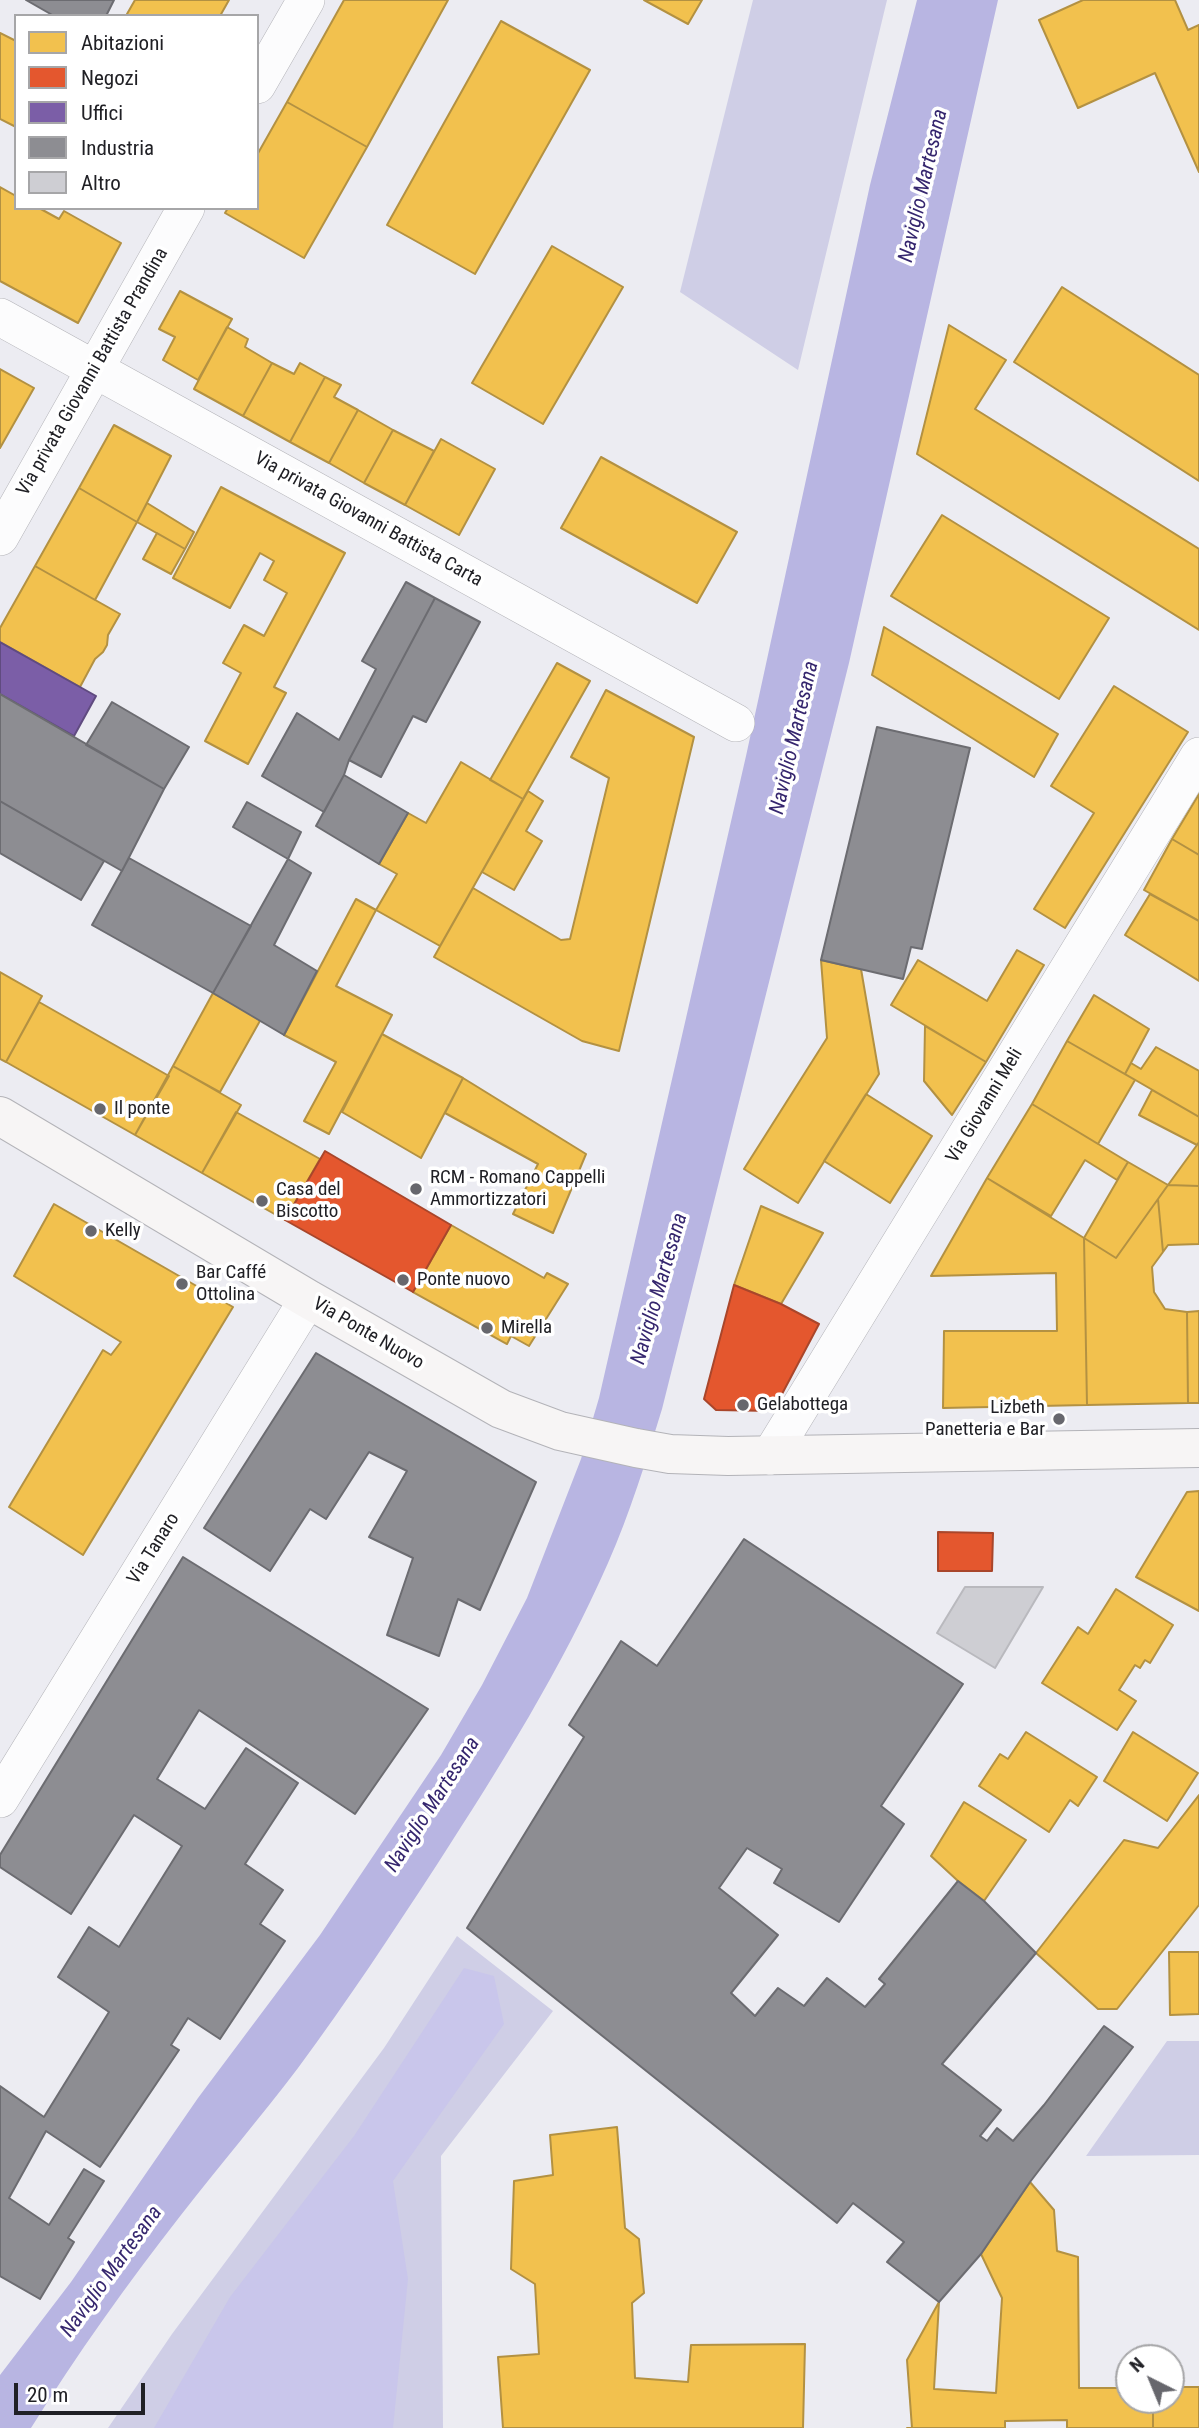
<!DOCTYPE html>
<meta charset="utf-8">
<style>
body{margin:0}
#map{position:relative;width:1199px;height:2428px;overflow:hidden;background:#ececf2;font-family:"Roboto Condensed",sans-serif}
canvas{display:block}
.legend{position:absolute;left:14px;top:14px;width:245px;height:196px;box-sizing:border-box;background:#fff;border:2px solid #a6a6a8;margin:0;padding:9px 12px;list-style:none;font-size:21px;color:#202025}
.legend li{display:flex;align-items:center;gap:14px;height:35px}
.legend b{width:35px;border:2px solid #a6a6a8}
.north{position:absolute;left:1115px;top:2344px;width:70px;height:70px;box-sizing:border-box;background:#fff;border:2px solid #a6a6a8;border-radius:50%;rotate:317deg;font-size:19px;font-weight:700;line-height:28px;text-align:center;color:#202025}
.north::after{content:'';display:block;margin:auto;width:24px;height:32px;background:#67676d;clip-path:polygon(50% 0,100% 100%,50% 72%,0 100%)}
.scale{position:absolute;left:14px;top:2383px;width:131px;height:32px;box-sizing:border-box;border:4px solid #202025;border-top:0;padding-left:9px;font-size:21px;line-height:24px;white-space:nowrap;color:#202025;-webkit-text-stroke:5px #fff;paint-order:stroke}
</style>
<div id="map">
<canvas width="1199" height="2428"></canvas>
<ul class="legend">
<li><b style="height:19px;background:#f2c14e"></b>Abitazioni</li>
<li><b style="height:19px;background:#e4572e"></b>Negozi</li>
<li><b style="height:19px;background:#7b5ea7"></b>Uffici</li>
<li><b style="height:19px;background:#8d8d92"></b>Industria</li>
<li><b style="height:19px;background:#ceced3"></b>Altro</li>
</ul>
<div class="north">N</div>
<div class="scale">20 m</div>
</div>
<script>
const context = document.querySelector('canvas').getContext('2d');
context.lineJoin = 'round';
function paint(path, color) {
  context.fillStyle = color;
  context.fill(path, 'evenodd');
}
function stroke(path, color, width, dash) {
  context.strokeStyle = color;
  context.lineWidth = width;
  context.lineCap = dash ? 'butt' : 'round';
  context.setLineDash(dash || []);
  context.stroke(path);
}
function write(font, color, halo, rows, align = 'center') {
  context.font = font + ' "Roboto Condensed",sans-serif';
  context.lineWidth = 7;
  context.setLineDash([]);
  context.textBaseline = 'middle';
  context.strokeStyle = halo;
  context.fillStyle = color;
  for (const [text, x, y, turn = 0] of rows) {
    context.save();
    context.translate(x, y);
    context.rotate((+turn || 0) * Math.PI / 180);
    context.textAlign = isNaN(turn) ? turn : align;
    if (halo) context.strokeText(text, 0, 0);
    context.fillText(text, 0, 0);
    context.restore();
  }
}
paint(new Path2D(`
 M753,0H887L798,370L680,292Z
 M457,1936L553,2011L441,2156L443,2428H108L172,2334L384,2048Z
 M1167,2041H1199V2155L1086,2156Z`), '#cfcee6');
paint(new Path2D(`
 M464,1968L494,1976L504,2024L393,2181L408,2279L393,2428H154L230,2297L354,2136Z`), '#c9c6eb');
paint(new Path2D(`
 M917,0H998L849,663L662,1409C646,1461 630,1513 608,1563C562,1668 500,1767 438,1863C393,1932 347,2002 298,2068C260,2118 219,2166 181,2215C127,2284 77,2354 31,2428H0V2375L71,2282L198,2098L320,1935L441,1755L482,1685L527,1598L581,1459L599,1398L746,756L870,185Z`), '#b8b5e2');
const homes = new Path2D(`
 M135,0H229L220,16H130L127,14Z
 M344,0H448L367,147L287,102Z
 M644,0H702L688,24Z
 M1083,0H1175L1188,30L1199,25V172L1155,73L1078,108L1039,20Z
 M501,21L590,70L475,274L387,225Z
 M0,33L16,41V127L0,119Z
 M287,102L367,147L304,258L225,213L228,208H257V155Z
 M0,187L16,196V208H39L59,219L64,211L121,243L78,323L0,281Z
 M552,246L623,287L543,424L472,383Z
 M1062,287L1199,375V481L1014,362Z
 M180,291L232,319L198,380L163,360L175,337L159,329Z
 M949,325L1006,360L975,409L1199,549V630L917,454Z
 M227,327L248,339L245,347L272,363L243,416L194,389Z
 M272,363L294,374L300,363L325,377L290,442L243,416Z
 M0,369L34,388L0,448Z
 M325,377L341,385L334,397L358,410L329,463L290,442Z
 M358,410L393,430L364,483L329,463Z
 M114,425L171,456L137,522L79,488Z
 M393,430L434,451L405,505L364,483Z
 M441,439L495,469L459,535L405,505Z
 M601,457L737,532L697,603L561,528Z
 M221,487L345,553L274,687L286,693L248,764L205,741L241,673L223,663L244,625L264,636L287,593L264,580L274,561L260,553L230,608L173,578Z
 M79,488L137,522L95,600L35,566Z
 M147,503L194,532L185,549L137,522Z
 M942,515L1109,618L1059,699L891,596Z
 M157,533L185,549L171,574L143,559Z
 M35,566L120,614L108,635L107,645L103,652L95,659L80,687L0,642V628Z
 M884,627L1058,734L1034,777L872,675Z
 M557,663L590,681L523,799L490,780Z
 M1114,686L1188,732L1065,928L1034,909L1094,813L1051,786Z
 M606,690L694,737L619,1051L582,1041L434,957L473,888L561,940L570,939L609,778L571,757Z
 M461,762L523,799L440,946L376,910L397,874L379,864L408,813L426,823Z
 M528,791L543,801L526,831L542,841L514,890L482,872Z
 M1199,794V855L1172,839Z
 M1172,839L1199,855V921L1144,890Z
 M1150,894L1199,921V981L1125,935Z
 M356,899L376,910L336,986L392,1015L329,1134L304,1121L336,1062L284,1035Z
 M1017,950L1044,965L986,1062L891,1005L918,960L987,1001Z
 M821,960L861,969L879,1074L798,1203L744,1169L827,1038Z
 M0,972L42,996L6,1062L0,1059Z
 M213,993L261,1019L220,1092L173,1066Z
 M1094,995L1149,1029L1125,1074L1067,1041Z
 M39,1002L169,1076L135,1135L6,1062Z
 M925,1026L986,1062L952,1115L924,1081Z
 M382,1034L463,1078L421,1158L342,1112Z
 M1067,1041L1135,1080L1098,1144L1032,1104Z
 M1156,1047L1199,1071V1117L1125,1074L1131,1063L1141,1069Z
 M173,1066L241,1105L202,1173L135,1135Z
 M463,1078L586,1154L553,1233L513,1214L538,1164L445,1113Z
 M1152,1090L1199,1117V1142L1197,1145L1139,1115Z
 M866,1094L932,1136L890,1203L824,1161Z
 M1032,1104L1128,1162L1117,1180L1085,1160L1051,1216L987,1178Z
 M236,1112L320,1159L285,1220L202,1173Z
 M1199,1142V1186L1168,1185L1197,1145Z
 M1128,1162L1168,1185L1116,1258L1084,1238Z
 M987,1178L1084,1238L1087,1405L943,1408L944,1331H1057L1056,1273L931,1276Z
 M1168,1185L1199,1186V1244L1168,1245L1163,1252L1158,1199Z
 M1158,1199L1163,1252L1152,1267L1154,1292L1165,1309L1187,1312L1188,1403L1087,1405L1084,1238L1116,1258Z
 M54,1204L233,1307L83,1555L9,1507L103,1350L111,1355L121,1342L14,1276Z
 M761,1206L823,1233L781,1304L734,1285Z
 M451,1225L544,1278L547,1273L568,1284L529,1346L511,1336L507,1344L413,1292Z
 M1199,1311V1403H1188L1187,1312Z
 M1199,1491V1611L1136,1577L1187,1492Z
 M1116,1589L1173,1625L1150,1663L1145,1660L1140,1668L1135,1665L1119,1690L1136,1701L1117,1730L1042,1683L1078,1627L1088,1634Z
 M1026,1732L1097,1777L1078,1806L1070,1800L1049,1832L979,1786L1000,1754L1008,1759Z
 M1133,1732L1198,1773L1167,1821L1104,1781Z
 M1199,1795V1905L1117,2009H1098L1036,1953L1124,1840L1158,1848Z
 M964,1802L1026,1840L984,1901L958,1881L931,1856Z
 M1169,1952H1199V2014L1170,2015Z
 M617,2127L625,2228L639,2239L644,2293L632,2303L635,2378L688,2382L691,2345L805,2344L803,2428H503L498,2357L539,2354L535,2284L511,2269L514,2181L553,2175L550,2135Z
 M1030,2182L1054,2210L1057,2251L1078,2257L1079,2388H1129V2400H1153V2428H1067V2420L1005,2421V2428H907H912L907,2360L939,2302L934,2389L996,2393L1002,2298L981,2254Z
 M1171,2387H1199V2428H1153V2400H1171Z`);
paint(homes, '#f2c14e');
stroke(homes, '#b39142', 2);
const shops = new Path2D(`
 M325,1151L451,1225L413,1292L285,1220Z
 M734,1285L781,1304L819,1324L773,1411L716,1410L704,1399Z
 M938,1532L993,1533L992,1571H938Z`);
paint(shops, '#e4572e');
stroke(shops, '#a9462b', 2);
const offices = new Path2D(`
 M0,642L96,696L74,736L0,694Z`);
paint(offices, '#7b5ea7');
stroke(offices, '#604b80', 2);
const industry = new Path2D(`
 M26,0H114L106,16H54Z
 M406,582L435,598L349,760L344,775L324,812L262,776L297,713L339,740L376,669L362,661Z
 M435,598L480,622L426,722L413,716L381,777L349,760Z
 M0,694L164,789L122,871L0,801Z
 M112,702L189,747L164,789L86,745Z
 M877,727L970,748L922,949L911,947L903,979L821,960Z
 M344,775L408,813L379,864L316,826Z
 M0,801L104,861L81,900L0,853Z
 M247,802L301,832L288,859L233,827Z
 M129,858L251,926L213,993L92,925Z
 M288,859L311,873L274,945L317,971L284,1035L213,993Z
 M316,1353L536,1482L480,1610L458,1599L439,1656L387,1635L413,1558L369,1537L407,1471L369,1452L326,1519L310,1509L270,1571L204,1528Z
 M744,1539L963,1684L881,1806L904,1824L839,1922L774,1883L782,1869L747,1848L719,1888L778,1935L731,1993L755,2016L778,1988L804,2006L827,1978L865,2007L885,1984L879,1979L958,1881L984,1901L1036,1953L942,2064L1001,2110L980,2136L987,2141L997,2128L1013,2141L1044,2105L1104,2026L1133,2047L1030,2182L981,2254L939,2302L887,2262L904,2242L853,2203L837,2223L467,1928L584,1737L569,1725L621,1641L657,1666Z
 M183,1557L428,1709L355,1814L199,1710L157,1779L205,1809L246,1748L298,1783L245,1864L283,1890L260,1924L285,1941L220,2039L188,2018L171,2045L179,2050L100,2167L46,2131L9,2198L49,2225L84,2169L104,2181L68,2238L74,2242L40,2299L0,2276V2086L44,2117L109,2012L58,1977L89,1927L119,1947L182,1846L134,1815L71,1914L0,1867V1855Z`);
paint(industry, '#8d8d92');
stroke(industry, '#6c6c71', 2);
const building = new Path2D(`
 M965,1587H1043L995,1668L937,1633Z`);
paint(building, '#ceced3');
stroke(building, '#b9b9be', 2);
const street = new Path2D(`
 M257,85L306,0
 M0,317L736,723
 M0,537L186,208
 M770,1456L1199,756
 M0,1799L308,1299`);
const secondary = new Path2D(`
 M0,1116L308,1299L501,1409L560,1431L636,1448L670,1454L728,1456L1199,1448`);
stroke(street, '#b3b3b8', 38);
stroke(secondary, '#b3b3b8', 40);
stroke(street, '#fcfcfd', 37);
stroke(secondary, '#f7f5f5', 38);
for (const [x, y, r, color] of [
 [100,1109,7,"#67676d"],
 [416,1189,7,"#67676d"],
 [262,1201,7,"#67676d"],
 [91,1231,7,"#67676d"],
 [403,1280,7,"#67676d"],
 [182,1284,7,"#67676d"],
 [487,1328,7,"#67676d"],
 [743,1405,7,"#67676d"],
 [1059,1419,7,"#67676d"]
]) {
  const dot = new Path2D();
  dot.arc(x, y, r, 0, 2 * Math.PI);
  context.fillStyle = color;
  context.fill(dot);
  stroke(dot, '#fff', 2.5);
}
write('19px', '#202025', '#fff', [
 ["Via privata Giovanni Battista Prandina",93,372,-60],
 ["Via privata Giovanni Battista Carta",368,520,29],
 ["Via Giovanni Meli",985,1106,-59],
 ["Via Ponte Nuovo",368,1334,30],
 ["Via Tanaro",154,1549,-58]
]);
write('19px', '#202025', '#fff', [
 ["Il ponte",114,1109],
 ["RCM - Romano Cappelli",430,1178],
 ["Ammortizzatori",430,1200],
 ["Casa del",276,1190],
 ["Biscotto",276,1212],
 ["Kelly",105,1231],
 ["Bar Caffé",196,1273],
 ["Ottolina",196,1295],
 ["Ponte nuovo",417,1280],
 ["Mirella",501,1328],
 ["Gelabottega",757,1405],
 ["Lizbeth",1045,1408,"right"],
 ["Panetteria e Bar",1045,1430,"right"]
], 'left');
write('italic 21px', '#35266e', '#fff', [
 ["Naviglio Martesana",924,186,-77],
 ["Naviglio Martesana",795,738,-77],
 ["Naviglio Martesana",660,1289,-74],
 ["Naviglio Martesana",433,1805,-57],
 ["Naviglio Martesana",112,2272,-54]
]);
</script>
